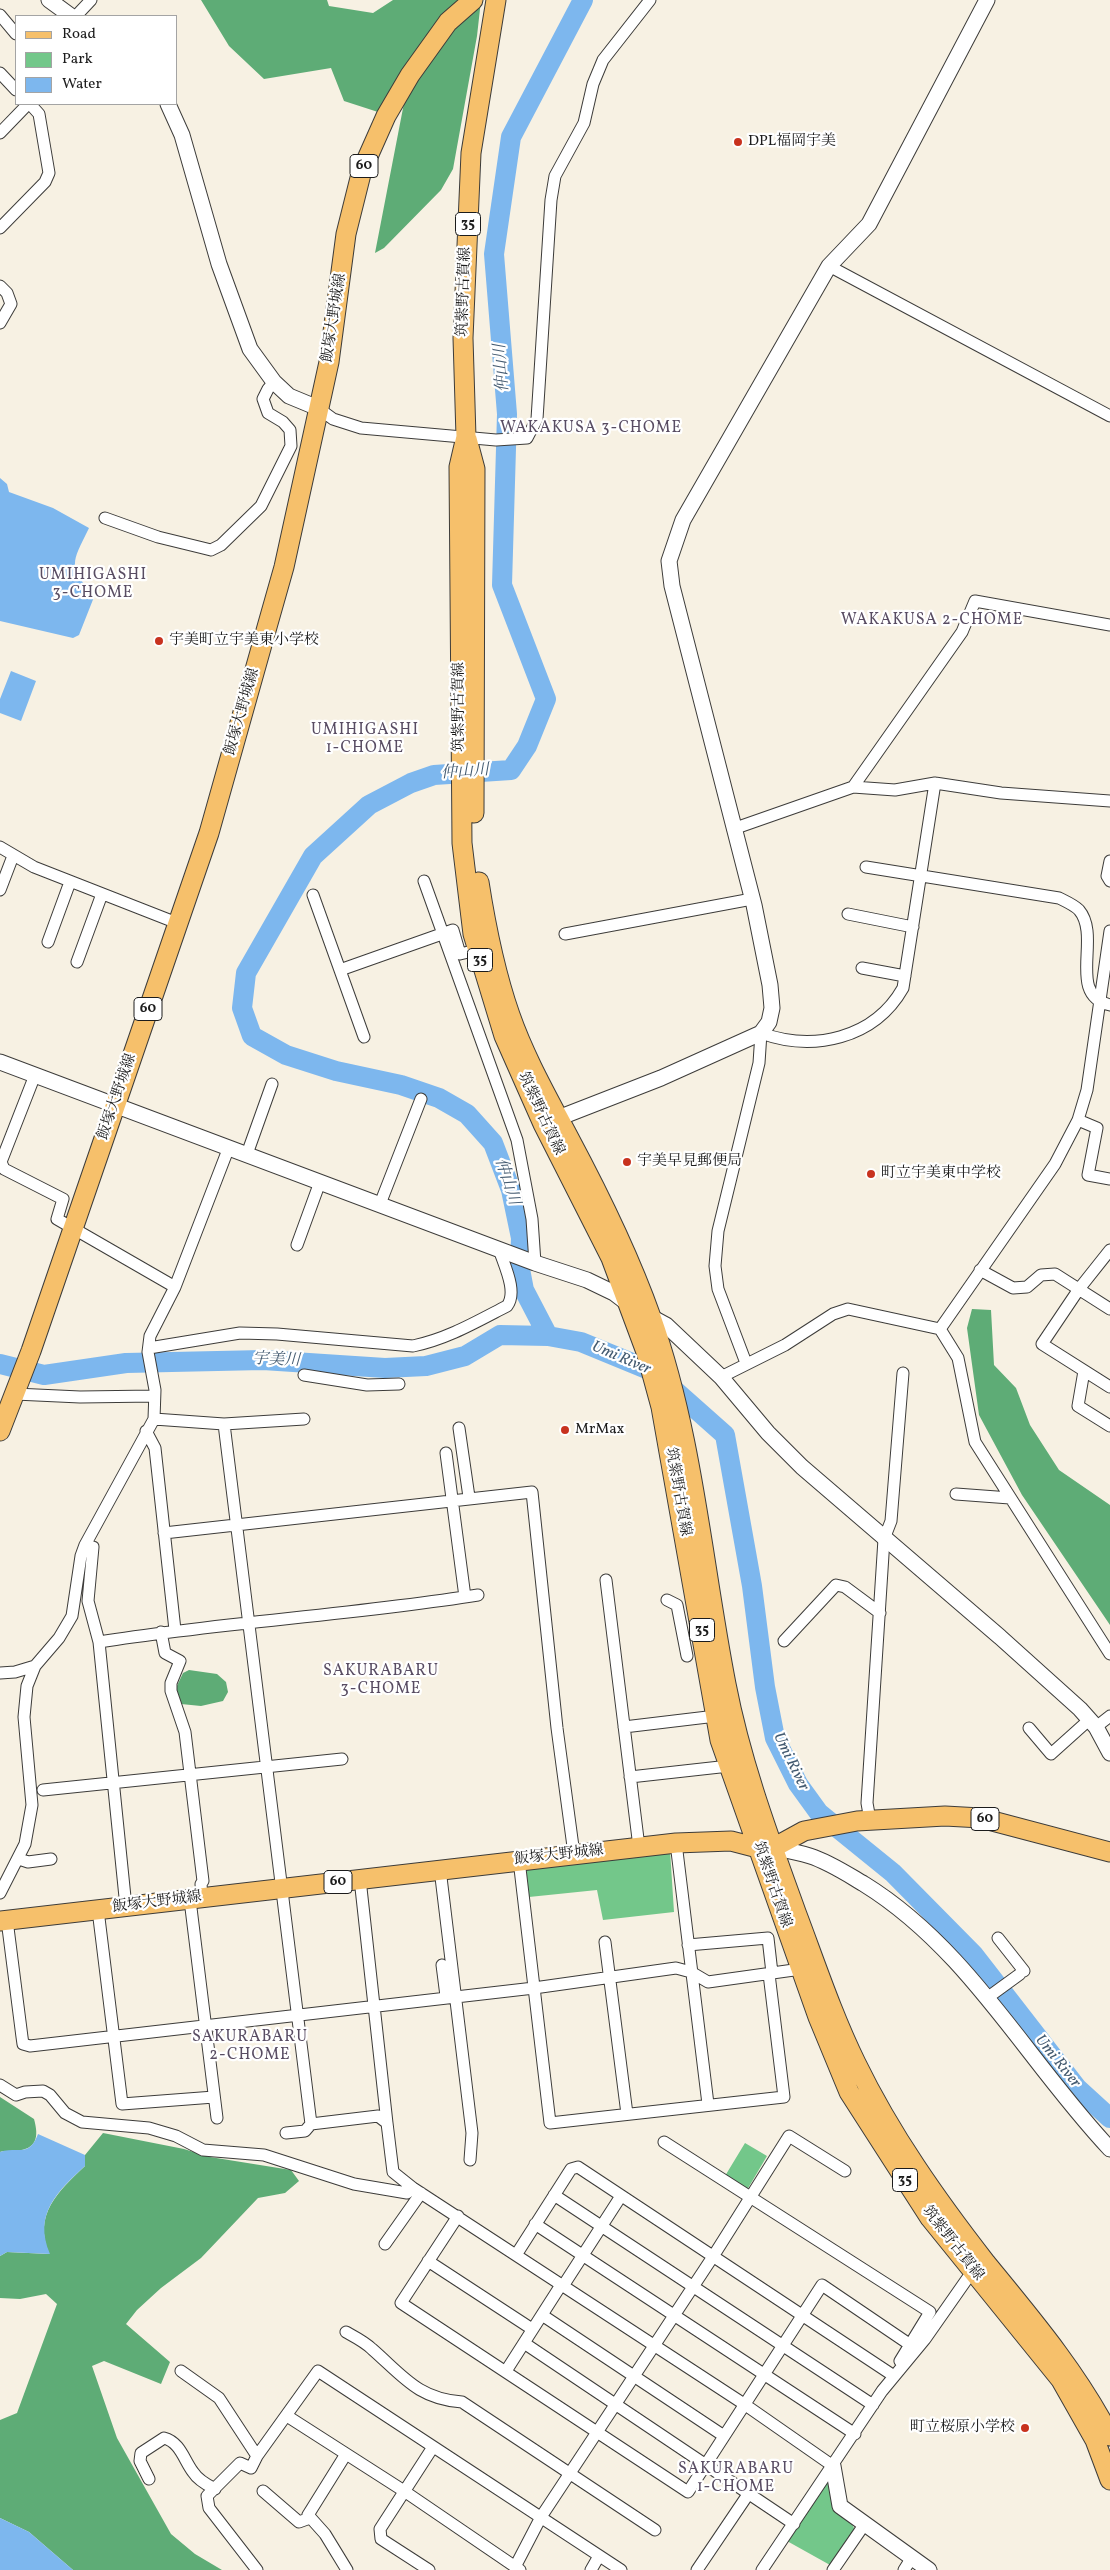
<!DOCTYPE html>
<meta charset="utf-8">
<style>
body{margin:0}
#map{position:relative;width:1110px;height:2570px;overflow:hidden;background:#f7f1e3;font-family:Vollkorn,serif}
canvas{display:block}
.legend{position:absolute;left:15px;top:15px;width:162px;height:90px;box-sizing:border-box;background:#fff;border:1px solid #a4a4a4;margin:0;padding:6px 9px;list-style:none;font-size:15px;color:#1c1c1c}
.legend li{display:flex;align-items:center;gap:10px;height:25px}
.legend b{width:25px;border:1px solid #a4a4a4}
</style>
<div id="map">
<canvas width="1110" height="2570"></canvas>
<ul class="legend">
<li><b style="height:6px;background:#f6c06b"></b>Road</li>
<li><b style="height:14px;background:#73c78a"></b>Park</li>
<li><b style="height:14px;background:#7db7ee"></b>Water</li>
</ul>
</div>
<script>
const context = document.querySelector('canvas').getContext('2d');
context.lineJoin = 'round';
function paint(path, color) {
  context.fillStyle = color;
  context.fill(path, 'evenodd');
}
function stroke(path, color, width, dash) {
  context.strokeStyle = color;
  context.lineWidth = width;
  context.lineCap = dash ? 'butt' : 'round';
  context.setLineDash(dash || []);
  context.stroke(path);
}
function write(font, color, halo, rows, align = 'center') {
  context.font = font + ' Vollkorn,"Noto Serif JP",serif';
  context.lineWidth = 4.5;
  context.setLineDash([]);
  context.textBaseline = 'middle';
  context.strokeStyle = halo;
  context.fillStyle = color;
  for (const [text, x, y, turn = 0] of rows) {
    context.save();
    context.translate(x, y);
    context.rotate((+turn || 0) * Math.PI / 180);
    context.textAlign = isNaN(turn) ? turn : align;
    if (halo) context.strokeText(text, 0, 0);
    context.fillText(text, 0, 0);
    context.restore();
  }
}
paint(new Path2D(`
 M670,1850L674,1912L603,1920L597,1890L529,1897L526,1867Z
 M745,2143L767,2156L747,2190L725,2176Z
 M828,2481L832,2484L855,2530L830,2565L787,2541Z`), '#73c78a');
paint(new Path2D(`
 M201,0H327L329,6L373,13L393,0H481L477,36L453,169L441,190L384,248L375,253L404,103L378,112L344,101L331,68L264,79L229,46Z
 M972,1309L991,1310L994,1365L1016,1388L1030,1425L1059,1470L1110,1505V1625L1022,1495L979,1415L967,1328Z
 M189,1670L217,1674L226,1682L228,1692L223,1701L201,1706L181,1704L175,1690L183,1673Z
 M0,2097L34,2119C39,2137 37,2149 16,2151C11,2152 6,2150 0,2152Z
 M103,2133L184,2149L210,2157L291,2170L299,2181L285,2193L258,2198L201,2258L161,2288L137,2310L126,2324L170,2362L161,2384L104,2361L92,2366L117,2438L171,2534L195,2554L222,2570H73L29,2532L0,2518V2420L17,2413L57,2304L46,2294L20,2299L0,2298V2256L7,2252L49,2254C33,2214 58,2192 85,2166V2155Z`), '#5eac76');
paint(new Path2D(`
 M0,478L7,484L9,492L53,508L89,528C71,565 68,564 94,597L79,635L73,638L0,621Z
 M11,671L36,681L21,721L0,713V699Z
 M38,2134L85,2155V2166C57,2192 33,2214 50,2254L7,2252L0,2256V2152C18,2146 29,2158 38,2134Z
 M0,2518L29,2532L73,2570H0Z`), '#7db7ee');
stroke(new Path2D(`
 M548,1336L524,1290L520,1269L521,1238L511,1190L493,1143L467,1114L439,1098L401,1085L336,1071L286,1055L252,1036L242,1008L246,973L313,856L369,805L411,783L434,775L511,770L527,746L546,699L502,585L507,414L494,254L511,137L583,0
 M0,1364L44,1375L126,1363L263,1360L385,1368L426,1366L465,1356L500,1335L548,1336L581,1342L654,1372L725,1435L752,1586L765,1687L775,1738L798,1784L819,1813L893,1873L973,1954L1077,2088L1110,2118`), '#7db7ee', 20);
const minor = new Path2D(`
 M0,15L16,34
 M76,16L91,0
 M0,73L16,90
 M0,133L28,104
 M0,228L45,182L49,173L39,114L30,104
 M829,266L1110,416
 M0,286L7,293L11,304L0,323
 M318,408L333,419L361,428L496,440L527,438L537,419L551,200L555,176L584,123L593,84L603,60L650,0
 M105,518L158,537L203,548L211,550L221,545L261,506L291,446L290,430L283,422L268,413L263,399L268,389L274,382
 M853,787L962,632L975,601L1110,625
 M733,829L853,787L895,790L935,783L1001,793L1110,801
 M0,847L34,867L177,923
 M1110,861L1107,876L1110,881
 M866,867L1059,898C1065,901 1074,905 1079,910C1102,937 1066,995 1110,1005
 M424,881L517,1140L532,1219L535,1263
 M0,890L13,856
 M313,895L364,1037
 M848,914L913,927
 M565,934L752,899
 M48,942L70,882
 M77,962L102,894
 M862,968L905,976
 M340,970L453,930L460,954L477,950
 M35,1075L1,1162L4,1169L63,1199L57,1219L175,1287
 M1078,1120L1097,1128L1088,1175L1110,1179
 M247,1154L272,1084
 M380,1204L421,1099
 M297,1245L320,1182
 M1110,1250L1079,1289L1042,1344L1110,1387
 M980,1270L1013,1288L1027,1287L1041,1275L1055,1274L1110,1309
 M940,1329L1055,1164L1078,1120L1087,1090L1110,931
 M149,1348L240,1333L277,1334L413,1346C447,1339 476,1322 507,1306C518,1292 504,1265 499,1249
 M746,1363L718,1289L715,1266L718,1231L759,1063L761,1033C813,1052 874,1039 903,988L935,783
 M1084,1371L1078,1406L1110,1426
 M304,1375L367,1385L399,1384
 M721,1377L785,1345L833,1314L848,1309L940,1329L958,1358L975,1442L1110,1654
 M15,1394L80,1397L154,1396
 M154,1419L224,1424L311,2124L378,2116L387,2123L393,2172L413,2188L744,2404L833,2466
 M224,1424L304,1419
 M459,1428L469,1497
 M146,1431L155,1448L175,1630
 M446,1453L465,1597
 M956,1494L1010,1498
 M164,1533L532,1492L557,1728L574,1854
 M85,1545L93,1547L88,1601L99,1642L126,1907
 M606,1580L639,1847
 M667,1600L677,1605L687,1656
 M161,1632L165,1653L180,1661L171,1683V1691L185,1732L203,1881L201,1884L202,1898
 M784,1641L836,1585L845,1587L880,1613
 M99,1642C225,1622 352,1615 478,1595
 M0,1673L15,1672L35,1666
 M624,1727L716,1716
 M1096,1727L1110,1716
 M1029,1728L1051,1754L1090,1719
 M630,1777L729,1766
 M43,1790L342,1759
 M870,1820L867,1803L884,1539L891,1521L903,1373
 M676,1843L708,2104
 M19,1859L28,1862L51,1859
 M519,1860L550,2123L784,2097L769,1974
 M440,1869L472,2133L470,2160
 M360,1879L387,2123
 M0,1893L25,1844L32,1805L24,1717L27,1686L35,1666L59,1638L72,1616L81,1556L85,1545L154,1419L155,1390L148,1352L150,1336L175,1287L229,1147
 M190,1900L217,2118
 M98,1910L122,2104L214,2097
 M7,1920L22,2037L23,2044L30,2046L534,1988L676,1968L691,1972L708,1982L801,1969
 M998,1938L1024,1971
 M605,1942L627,2114
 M688,1945L768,1938L772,1973
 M442,1965L446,1996
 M987,1998L1020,1974
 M0,2085L16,2095L25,2092L43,2091L50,2095L65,2113L82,2122L149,2128L176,2136L203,2150L264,2155L354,2184L407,2193L413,2188
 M286,2133L305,2131L311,2124
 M664,2142L930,2312L900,2361L903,2365
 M554,2195L873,2405
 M458,2216L401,2303L688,2492L822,2285L909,2344
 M535,2224L855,2434
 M385,2244L421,2193
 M516,2255L571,2169L578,2167L894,2376
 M428,2261L532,2329
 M563,2286L621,2196
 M542,2315L724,2436
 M346,2332C355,2337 365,2342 372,2349C403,2376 418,2399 462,2402L655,2530
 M524,2343L794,2524
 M181,2371L219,2398L257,2456L318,2371L621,2570
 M506,2371L561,2285
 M287,2416L404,2491L520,2570
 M346,2454L308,2515L325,2534L347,2570
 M149,2479L140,2461L141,2453L164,2438C180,2442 184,2460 193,2472C198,2480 207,2485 215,2489
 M263,2491L299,2522L310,2518
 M515,2567L541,2517L714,2255L789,2136L845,2171
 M257,2570L209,2508L207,2496L240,2463L251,2468L257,2456
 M429,2570L381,2539L380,2529L433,2447
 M591,2570L599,2556
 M697,2570L749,2493
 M762,2570L882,2391L925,2339L967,2279L975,2272
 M833,2570L864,2525
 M904,2570L911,2559`);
const tertiary = new Path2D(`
 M49,0L71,16
 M168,104L182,135L219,264L250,349L274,382L289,396L318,408
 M0,1062L535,1263L587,1280L614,1293L631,1306L666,1325L721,1377L768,1433L802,1467L1000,1637L1080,1709L1096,1727L1110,1753
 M548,1122L661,1078L761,1033L769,1022L772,1008L770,985L754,905L672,586L669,561L683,520L829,266L869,224L987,0
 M773,1848C785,1850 798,1852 810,1856C829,1862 847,1874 864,1884C969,1949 1027,2061 1110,2149
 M833,2466L840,2506L929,2570`);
const primary = new Path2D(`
 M496,0L471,153L463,338L466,437L459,467L462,843L473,934L504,1036L543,1124L611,1258L646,1352L661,1407L720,1740L818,2017L849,2092L930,2218L1061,2380L1095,2440L1110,2480
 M467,439L475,469L474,813
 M479,882C486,927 495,972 510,1015C525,1058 548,1098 569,1138C600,1196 629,1255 651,1317C693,1435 702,1561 726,1684C741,1762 769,1837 796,1912C815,1962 832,2014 856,2063C891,2135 937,2200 986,2263C1031,2318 1077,2372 1110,2436
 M0,1431L31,1351L209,833L267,627L284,567L329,362L346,234L362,170L386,116L410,75L448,22L473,0
 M0,1921L676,1843L731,1841L758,1848H773L804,1831L857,1821L945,1816L981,1818L1110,1852`);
stroke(minor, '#3d3c3a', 13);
stroke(tertiary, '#3d3c3a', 17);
stroke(primary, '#3d3c3a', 21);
stroke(minor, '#fff', 11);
stroke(tertiary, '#fff', 15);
stroke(primary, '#f6c06b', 19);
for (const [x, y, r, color] of [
 [738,142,5,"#c8321e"],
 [159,641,5,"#c8321e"],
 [627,1162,5,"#c8321e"],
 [871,1174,5,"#c8321e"],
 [565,1430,5,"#c8321e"],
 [1025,2428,5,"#c8321e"]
]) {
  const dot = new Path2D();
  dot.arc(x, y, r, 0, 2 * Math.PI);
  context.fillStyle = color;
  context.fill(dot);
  stroke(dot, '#fff', 2);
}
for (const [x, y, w] of [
 [364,166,28],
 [468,224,25],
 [480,960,25],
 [148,1009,28],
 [702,1630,25],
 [985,1819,28],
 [338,1882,28],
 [905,2180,25]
]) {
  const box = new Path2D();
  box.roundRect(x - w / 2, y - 11.5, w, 23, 4);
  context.fillStyle = '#fff';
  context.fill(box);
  stroke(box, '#1c1c1c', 1);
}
write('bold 14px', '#1c1c1c', null, [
 ["60",364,166],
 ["35",468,224],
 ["35",480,960],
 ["60",148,1009],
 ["35",702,1630],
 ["60",985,1819],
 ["60",338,1882],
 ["35",905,2180]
]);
write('15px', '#1c1c1c', '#fff', [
 ["DPL福岡宇美",748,142],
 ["宇美町立宇美東小学校",169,641],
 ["宇美早見郵便局",637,1162],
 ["町立宇美東中学校",881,1174],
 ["MrMax",575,1430],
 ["町立桜原小学校",1015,2428,"right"]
], 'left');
write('15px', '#1c1c1c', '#fff', [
 ["筑紫野古賀線",465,292,-88],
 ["飯塚大野城線",335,318,-81],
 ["筑紫野古賀線",460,707,-90],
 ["飯塚大野城線",243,712,-74],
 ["飯塚大野城線",118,1097,-71],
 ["筑紫野古賀線",540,1114,65],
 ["筑紫野古賀線",677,1492,80],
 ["飯塚大野城線",559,1856,-6],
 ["筑紫野古賀線",771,1885,71],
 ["飯塚大野城線",157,1903,-7],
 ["筑紫野古賀線",952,2244,52]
]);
write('italic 16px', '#435a70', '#fff', [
 ["仲山川",503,368,-94],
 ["仲山川",465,773,-4],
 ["仲山川",506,1182,72],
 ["Umi River",621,1359,23],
 ["宇美川",276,1361,2],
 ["Umi River",790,1762,64],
 ["Umi River",1057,2062,51]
]);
context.letterSpacing = '1px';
write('16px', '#584c62', '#fff', [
 ["WAKAKUSA 3-CHOME",591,429],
 ["UMIHIGASHI",93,576],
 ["3-CHOME",93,594],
 ["WAKAKUSA 2-CHOME",932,621],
 ["UMIHIGASHI",365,731],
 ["1-CHOME",365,749],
 ["SAKURABARU",381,1672],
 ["3-CHOME",381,1690],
 ["SAKURABARU",250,2038],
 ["2-CHOME",250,2056],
 ["SAKURABARU",736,2470],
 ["1-CHOME",736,2488]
]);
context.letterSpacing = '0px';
</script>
